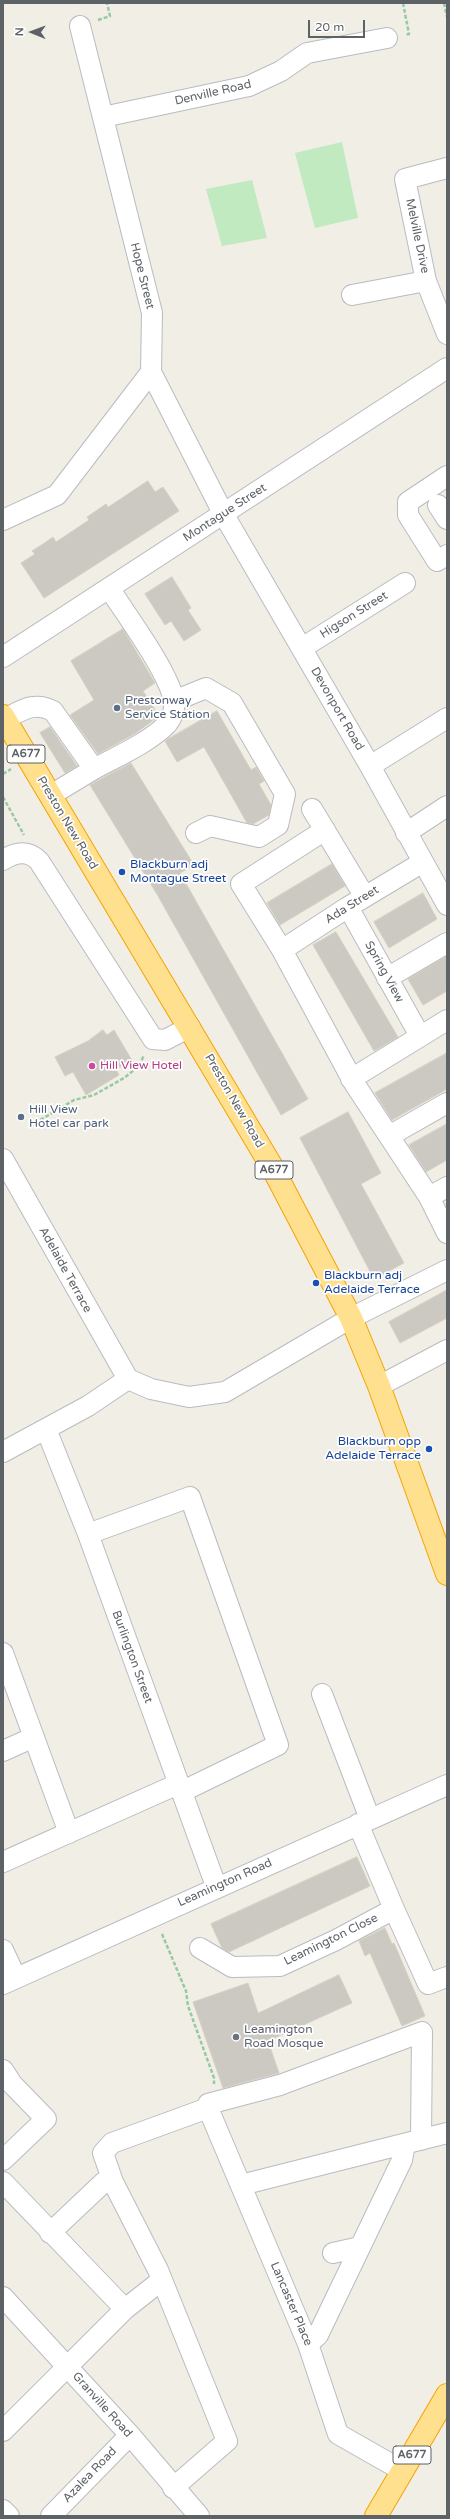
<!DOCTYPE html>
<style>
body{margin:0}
#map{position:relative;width:450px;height:2519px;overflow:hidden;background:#f1eee5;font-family:"Varela Round",sans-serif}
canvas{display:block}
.frame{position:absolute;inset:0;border:4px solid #5d6267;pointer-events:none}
.north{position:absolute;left:12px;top:12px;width:40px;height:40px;-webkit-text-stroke:3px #fff;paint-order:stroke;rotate:271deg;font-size:11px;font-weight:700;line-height:16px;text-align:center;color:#5d6267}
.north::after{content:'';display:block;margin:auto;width:14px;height:18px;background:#5d6267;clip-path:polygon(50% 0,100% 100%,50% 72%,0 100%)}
.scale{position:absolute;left:308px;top:20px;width:57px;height:18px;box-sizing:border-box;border:2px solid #5d6267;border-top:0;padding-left:5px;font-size:12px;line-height:14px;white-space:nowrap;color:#5d6267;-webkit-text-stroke:3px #fff;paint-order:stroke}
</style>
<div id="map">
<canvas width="450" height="2519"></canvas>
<div class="frame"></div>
<div class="north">N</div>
<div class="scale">20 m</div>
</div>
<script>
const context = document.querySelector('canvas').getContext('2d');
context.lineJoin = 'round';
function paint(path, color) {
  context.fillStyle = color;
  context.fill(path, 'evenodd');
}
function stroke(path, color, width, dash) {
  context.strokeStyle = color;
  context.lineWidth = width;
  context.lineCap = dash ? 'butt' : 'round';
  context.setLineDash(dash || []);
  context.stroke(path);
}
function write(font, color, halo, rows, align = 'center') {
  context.font = font + ' "Varela Round",sans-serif';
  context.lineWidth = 3.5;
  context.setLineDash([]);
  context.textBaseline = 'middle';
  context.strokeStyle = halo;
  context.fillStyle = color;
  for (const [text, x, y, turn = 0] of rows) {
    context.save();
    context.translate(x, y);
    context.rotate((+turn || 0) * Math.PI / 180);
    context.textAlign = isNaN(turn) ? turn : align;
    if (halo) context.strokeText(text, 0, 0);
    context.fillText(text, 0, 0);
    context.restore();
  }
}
paint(new Path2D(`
 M342,142L358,218L315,228L295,153Z
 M252,180L267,238L222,246L206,189Z`), '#c1eac0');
const building = new Path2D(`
 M148,481L155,492L163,487L179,511L44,598L21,563L35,554L32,551L46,542L53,537L56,542L89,520L87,517L106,504L108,507Z
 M172,577L191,608L188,610L201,630L184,641L171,621L165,625L145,594Z
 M123,629L155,683L143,691L159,716L136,733L98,754L70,715L94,700L71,661Z
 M217,711L251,770L256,767L264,781L259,784L271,805L269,815L253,824L247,823L204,747L177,762L165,741Z
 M50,727L77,766L65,773L40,733Z
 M131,763L194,865L180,873L308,1099L281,1115L158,896L90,785Z
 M332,864L345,886L280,925L267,903Z
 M423,893L437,919L389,948L374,922Z
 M336,932L398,1037L374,1051L313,945Z
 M447,956V991L423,1005L408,979Z
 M103,1030L107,1035L114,1030L133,1062L116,1069L119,1075L86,1095L73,1072L65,1076L55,1057L88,1041Z
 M447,1053V1089L392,1120L375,1093Z
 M348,1112L381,1173L361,1184L404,1263L374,1279L300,1138Z
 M447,1124V1160L426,1172L409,1145Z
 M447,1290V1318L400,1343L389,1322Z
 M357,1857L370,1886L229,1952L222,1948L211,1924Z
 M385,1928L392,1944L394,1943L425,2016L402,2026L370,1953L365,1956L359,1941Z
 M339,1975L352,2003L268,2041L279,2073L223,2088L193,2002L248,1983L258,2013Z`);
paint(building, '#ccc9c2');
stroke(building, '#d6d0c3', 1);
const minor = new Path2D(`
 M80,26L152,313L151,372L224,515L370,766L447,905
 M103,117L249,86L281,71L307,53L387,38
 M447,168L405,179L426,281L447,334
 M352,295L426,281
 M447,476L408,502V515L437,561L447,555
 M438,505L447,519
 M3,520L57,495L151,372
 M302,648L405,583
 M3,657L447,368
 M174,701L206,688L232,703L285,794L278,825L259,837L210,826L196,833
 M5,719C22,710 35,701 53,711L94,769L51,795
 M370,766L447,718
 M94,769C116,757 150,742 167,724C172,718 175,710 174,702C171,675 125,613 109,588
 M312,809L365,897
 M325,830L241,884L282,950L354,1083L429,1197L447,1233
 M406,833L447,806
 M3,860C16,852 28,850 39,861L153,1039L165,1040L190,1027
 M348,907L420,1036
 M282,950L348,907L423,862
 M387,978L447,943
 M351,1079L447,1020
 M389,1136L447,1103
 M3,1159L128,1379L151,1389L189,1397L225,1392L351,1318L447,1270
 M429,1197L447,1187
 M379,1386L447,1350
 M46,1429L88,1534L216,1886
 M3,1452L88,1406L128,1379
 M88,1534L190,1497L278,1745L181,1792
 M3,1653L69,1833
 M322,1694L370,1819
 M3,1751L34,1737
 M3,1862L178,1784
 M394,1909L428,1984L447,1977
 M200,1948L232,1967L280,1966L336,1940L394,1909L358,1824
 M3,1950L16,1978
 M3,1984L447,1785
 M3,2070L12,2084L46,2119L3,2160
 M208,2104L280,2085L422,2032L421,2140
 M3,2182L125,2309
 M241,2185L447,2133
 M50,2233L104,2182H113
 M333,2253L360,2247
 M3,2297L130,2435L199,2516
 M308,2344L318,2335L402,2160L405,2144
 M3,2431L125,2309L162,2280
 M173,2488L227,2441L158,2270L113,2182L103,2153L112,2143L208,2108L308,2344L338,2434L403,2471
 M3,2510L9,2516
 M51,2516L130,2435`);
const highway = new Path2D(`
 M3,716L272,1167L351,1318L379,1386L447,1574
 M376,2516L447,2395`);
stroke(minor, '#b8bcc0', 22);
stroke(highway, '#f6a300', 24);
stroke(new Path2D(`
 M403,3L409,34L405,35
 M444,3L447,17
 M98,20L110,16L107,3
 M3,774L11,769
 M3,797L24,835
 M35,1123L74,1100L94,1095L124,1078L139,1066L144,1055
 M162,1934L186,1991L188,2006L214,2078V2084`), '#97caa4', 2.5, [4, 2]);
stroke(minor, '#fff', 20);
stroke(highway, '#ffe08e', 22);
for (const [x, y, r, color] of [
 [117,708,4,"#5c6f8a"],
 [122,872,4,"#1a4fb4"],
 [92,1066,4,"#d1479c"],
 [21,1117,4,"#5c6f8a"],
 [316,1283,4,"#1a4fb4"],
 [429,1449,4,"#1a4fb4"],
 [236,2037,4,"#6b7280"]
]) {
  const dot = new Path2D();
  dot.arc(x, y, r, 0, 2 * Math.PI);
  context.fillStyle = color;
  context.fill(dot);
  stroke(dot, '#fff', 1.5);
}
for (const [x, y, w] of [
 [26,754,38],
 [274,1170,38],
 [412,2455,38]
]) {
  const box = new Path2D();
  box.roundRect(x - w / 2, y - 9, w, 18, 3);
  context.fillStyle = '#fff';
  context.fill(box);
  stroke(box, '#5d6267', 1);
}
write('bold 11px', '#5d6267', null, [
 ["A677",26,754],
 ["A677",274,1170],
 ["A677",412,2455]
]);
write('12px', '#5d6267', '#fff', [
 ["Denville Road",213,93,-13],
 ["Melville Drive",417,236,78],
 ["Hope Street",142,276,76],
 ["Montague Street",225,513,-33],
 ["Higson Street",354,615,-32],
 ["Devonport Road",337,709,60],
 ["Preston New Road",67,823,59],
 ["Ada Street",352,905,-32],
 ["Spring View",384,972,61],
 ["Preston New Road",234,1101,60],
 ["Adelaide Terrace",65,1270,61],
 ["Burlington Street",132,1657,70],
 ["Leamington Road",225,1883,-24],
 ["Leamington Close",331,1940,-26],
 ["Lancaster Place",291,2304,67],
 ["Granville Road",102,2405,48],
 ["Azalea Road",90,2475,-46]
]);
write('12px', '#4e5e75', '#fff', [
 ["Prestonway",125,701],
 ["Service Station",125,715],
 ["Hill View",29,1110],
 ["Hotel car park",29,1124]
], 'left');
write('12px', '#164399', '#fff', [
 ["Blackburn adj",130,865],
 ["Montague Street",130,879],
 ["Blackburn adj",324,1276],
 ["Adelaide Terrace",324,1290],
 ["Blackburn opp",421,1442,"right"],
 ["Adelaide Terrace",421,1456,"right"]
], 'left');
write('12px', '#b23c85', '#fff', [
 ["Hill View Hotel",100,1066]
], 'left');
write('12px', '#5b616d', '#fff', [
 ["Leamington",244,2030],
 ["Road Mosque",244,2044]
], 'left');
</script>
